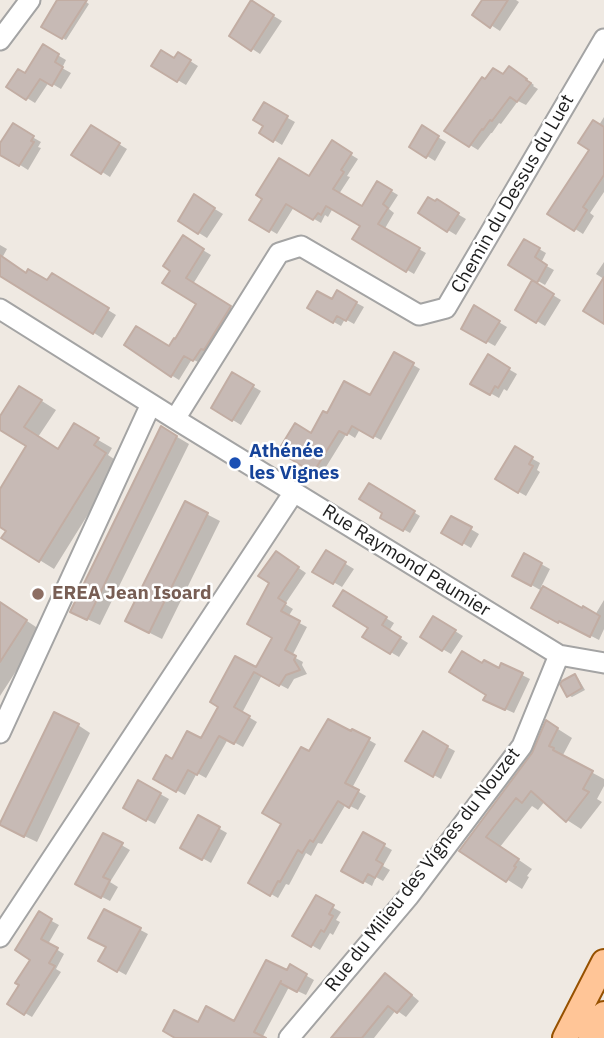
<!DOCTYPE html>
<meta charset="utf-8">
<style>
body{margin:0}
canvas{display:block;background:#efe9e2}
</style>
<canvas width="604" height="1038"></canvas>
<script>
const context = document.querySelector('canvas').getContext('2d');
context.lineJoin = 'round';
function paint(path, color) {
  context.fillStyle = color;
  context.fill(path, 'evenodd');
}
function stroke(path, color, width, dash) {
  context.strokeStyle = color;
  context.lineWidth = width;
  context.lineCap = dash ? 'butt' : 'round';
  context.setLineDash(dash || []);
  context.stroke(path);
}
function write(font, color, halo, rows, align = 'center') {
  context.font = font + ' "IBM Plex Sans",sans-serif';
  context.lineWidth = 5;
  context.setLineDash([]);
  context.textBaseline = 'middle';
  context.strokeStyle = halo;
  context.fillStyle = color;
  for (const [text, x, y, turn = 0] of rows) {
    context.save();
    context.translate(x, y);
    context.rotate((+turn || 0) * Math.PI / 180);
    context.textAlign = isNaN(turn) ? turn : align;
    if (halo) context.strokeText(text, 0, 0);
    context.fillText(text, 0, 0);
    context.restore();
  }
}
paint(new Path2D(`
 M60,0H83L89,4L66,40L43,26Z
 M484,0H516L519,2L500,31L474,14Z
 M252,3L282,21L260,54L231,35Z
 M44,47L66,60L62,68L71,73L61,89L49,82L35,103L9,87L26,75Z
 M179,54L198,66L186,85L154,66L175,60Z
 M518,73L534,85L533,86L538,89L526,105L518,101L501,124L499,123L492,133H491L478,150L447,131L503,76Z
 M264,105L295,122L282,145L261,132L265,126Z
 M604,117V192L590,213L594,216L583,234L550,213L592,150L599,125Z
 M13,126L41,142L38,147L41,148L28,170L0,152V147Z
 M91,127L127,149L110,177L74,154Z
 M423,128L446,142L435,161L411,146Z
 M332,143L358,159L347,176L350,177L339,194L362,208L378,183L398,195L389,209L394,213L384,230L426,253L414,274L354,239L362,225L333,208L328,217L325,215L321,223L294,207L277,234L252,219L310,178Z
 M195,197L223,214L207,238L180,221Z
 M437,202L466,219L456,235L420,213Z
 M183,238L211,255L193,284L238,312L202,364L192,359L179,380L171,375L170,348L198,304L172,270Z
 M525,241L546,253L541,263L554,270L545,285L510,265Z
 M0,245L7,249L2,258L27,274L48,282L52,275L116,315L102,338L0,273Z
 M604,262V279L596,274Z
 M533,283L561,300L545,326L517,309Z
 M338,293L364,307L354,324L345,319L341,326L309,308L333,302Z
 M475,308L507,327L495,346L463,328Z
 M395,354L420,369L381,440L360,429L355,438L347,433L321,475L280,450L312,435L327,415L371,397Z
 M488,357L517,374L507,391L504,389L499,398L472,383Z
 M233,375L261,391L241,425L213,408Z
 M34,396L56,410L38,437L59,450L74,426L112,448L108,455L120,463L54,569L4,538L8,530L0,525V492L29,446L0,423V419Z
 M162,428L189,444L100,625L85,618Z
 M515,449L540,463L537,470L540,472L526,496L497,479Z
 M369,485L420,516L410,533L382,517L384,513Z
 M185,503L220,521L162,639L140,628Z
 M452,518L479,534L471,548L444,532Z
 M326,552L354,569L342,587L314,571Z
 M525,555L550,569L541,587L583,611L595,615L604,600V629L599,640L568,624L567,626L534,607L542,591L514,575Z
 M284,558L306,573L285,604L293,609L288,617L307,627L292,656L303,662L302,665L307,674L294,679L288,689L262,675L242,713L257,722L243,747L228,739L206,778L197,773L185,795L155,778L173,761L202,741L220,706L212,701L257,670L275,637L249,623Z
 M343,592L394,623L389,631L408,643L399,657L365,637L370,628Z
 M0,603L42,631L0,696Z
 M434,618L463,636L451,654L422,637Z
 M483,665L499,671L522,675L530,679L514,713L494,704L488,695Z
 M575,676L578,678L585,690L572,697L568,695Z
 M547,722L572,738L563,755L568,758L567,759L604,779V786L597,799L602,802L581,829L567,820L545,801L538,810L532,806L500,847L532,869L527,876L529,877L522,889L461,850L533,754Z
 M78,725L90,733L37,842L14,831Z
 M353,731L376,744L352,788L366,796L358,810L346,804L322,844L318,843L311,856L306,853L289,885L286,884L278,898L250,882L283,823L310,753L352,734Z
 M423,734L455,751L441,779L408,761Z
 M139,782L169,799L155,824L125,808Z
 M199,817L227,833L211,863L183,847Z
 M363,834L392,850L383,866L390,870L383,881L376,877L372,886L343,870Z
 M104,835L130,850L110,882L118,887L110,901L77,884Z
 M316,898L341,912L336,920L340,922L333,935L330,933L320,950L294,935Z
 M105,911L148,934L126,975L101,961L108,947Z
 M39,914L59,925L48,944L64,954L56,969L61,972L32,1017L9,1004L21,985L32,959Z
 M291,967L314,980L306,995L289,987L262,1038H244L231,1030Z
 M394,980L419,1001L406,1017L396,1010L374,1038H334Z`), '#0003');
const building = new Path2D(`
 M57,0H87L62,39L41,27Z
 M251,0L274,15L251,51L229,36Z
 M482,0H508L490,28L472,15Z
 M43,44L59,54L55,62L63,67L52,86L40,79L26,100L6,87L18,69L25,73Z
 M161,50L174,58L178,52L191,60L177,82L151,66Z
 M509,66L527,79L526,80L531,83L517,102L510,97L492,121L490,120L483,130L482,129L469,147L444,131L482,77L485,79L493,68L503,74Z
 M264,102L288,116L273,142L259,133L263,126L253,120Z
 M593,120L604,127V175L583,207L587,210L574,231L547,214L589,150L578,143Z
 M13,123L34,136L31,141L34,142L19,166L0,155V143Z
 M91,125L120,143L101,174L71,155Z
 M422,125L439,136L426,158L409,147Z
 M332,140L352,153L341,170L344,172L333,189L362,206L377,181L392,190L383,204L388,208L378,224L420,248L406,272L352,239L360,226L326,206L321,215L318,213L313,220L286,204L269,232L249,220L262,199L256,195L279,158L309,176Z
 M194,194L215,208L198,234L178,221Z
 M428,197L435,201L437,199L459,213L447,232L418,213Z
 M183,235L204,249L186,278L231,306L204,350L201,349L193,361L184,356L171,377L124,345L136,326L169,346L174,338L175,339L196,304L162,283L170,271L163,266Z
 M524,239L540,248L535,257L547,265L537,283L508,265Z
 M0,255L26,273L28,269L47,280L52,273L109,308L93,334L0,276Z
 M604,277V324L583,311Z
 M532,280L554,294L536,323L515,310Z
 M337,290L357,302L346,321L337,316L333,323L307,308L317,291L332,299Z
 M474,305L500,321L486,343L461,329Z
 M394,352L414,363L373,438L352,426L347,435L339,431L313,473L278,451L295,423L311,433L323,411L327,413L344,381L370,395Z
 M488,354L510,368L498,388L495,386L490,395L470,384Z
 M232,372L254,385L232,421L211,408Z
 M19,386L42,400L24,427L58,449L74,423L99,438L94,445L106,453L39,562L1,538L6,531L0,527V489L26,446L0,430V416Z
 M161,426L177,436L87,620L70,612Z
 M515,446L533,457L529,464L533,466L518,493L495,479Z
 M369,483L415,511L403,531L380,518L382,513L359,499Z
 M185,501L208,513L149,633L125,621Z
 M451,516L472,527L462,545L441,533Z
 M326,550L346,562L333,584L312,572Z
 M276,551L299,567L278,598L286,603L281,611L300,621L285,650L296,656L294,660L300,670L286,675L279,686L254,672L234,707L250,716L234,744L219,736L197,775L188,770L176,792L153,779L166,755L172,759L187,731L201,738L218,707L210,702L235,656L256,667L272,638L247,624L269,583L258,576Z
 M524,553L542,563L531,586L512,576Z
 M543,586L582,608L583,606L600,616L590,637L559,621L558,623L531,608Z
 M343,590L387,617L382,625L401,637L390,654L362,637L368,628L333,606Z
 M0,602L27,620L0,662Z
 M433,616L456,630L442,651L420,637Z
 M462,651L482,663L484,660L499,668L501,663L523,673L505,710L483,700L486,695L449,672Z
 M575,674L582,688L567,697L560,684L562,681Z
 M54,712L79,724L24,837L0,825V823Z
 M328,719L351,731L352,729L370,738L345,783L359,790L349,808L338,801L313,842L310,840L302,853L298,850L280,882L278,881L270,896L248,883L281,824L262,813L301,747L309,751Z
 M546,720L558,728L549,746L554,748L553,750L593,771L583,789L589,792L566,822L531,791L522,803L516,798L486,837L519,859L514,866L516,867L506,882L459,851L532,753Z
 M423,731L448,746L433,777L405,761Z
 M138,780L161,793L146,821L123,808Z
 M198,815L220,827L202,860L180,848Z
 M363,832L385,844L376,860L383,864L375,878L368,874L363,883L341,871Z
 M103,833L123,843L103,877L110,880L101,898L75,884Z
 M316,895L334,905L329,914L333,916L324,932L321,930L311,947L292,936Z
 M104,909L141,928L117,972L98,961L106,947L88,938Z
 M39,911L52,919L41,939L58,948L49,963L55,966L24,1015L7,1004L19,985L15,983L30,960L15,950Z
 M266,960L287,970L290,964L307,974L297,992L280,983L281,981L254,1032L266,1038H175L163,1031L174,1010L198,1022L206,1006L234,1021Z
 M385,973L412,995L397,1013L388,1006L362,1038H331Z`);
paint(building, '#c7bab5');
stroke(building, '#c2ada3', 2);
const minor = new Path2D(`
 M0,40L30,0
 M0,309L175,419L559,655L604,663
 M175,419L279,253L301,246L419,315L446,308L604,39
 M0,733L151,404
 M0,937L294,492
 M289,1038L409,896L522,746L559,655`);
const major = new Path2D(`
 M565,1038L604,962
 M591,1038L604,1014`);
stroke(minor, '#a4a4a4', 23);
stroke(major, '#965100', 28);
stroke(minor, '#fff', 19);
stroke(major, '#ffc597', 24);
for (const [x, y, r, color] of [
 [235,463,7,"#1a4fb4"],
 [38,594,7,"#8d6e63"]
]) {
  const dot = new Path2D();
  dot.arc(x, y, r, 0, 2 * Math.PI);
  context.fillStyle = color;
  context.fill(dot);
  stroke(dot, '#fff', 2.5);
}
write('19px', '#1d1d1d', '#fff', [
 ["Chemin du Dessus du Luet",513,194,-60],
 ["Rue Raymond Paumier",406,561,32],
 ["Rue du Milieu des Vignes du Nouzet",423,870,-52]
]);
write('bold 19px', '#164399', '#fff', [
 ["Athénée",249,452],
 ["les Vignes",249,474]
], 'left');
write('bold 19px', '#785e54', '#fff', [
 ["EREA Jean Isoard",52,594]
], 'left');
</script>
